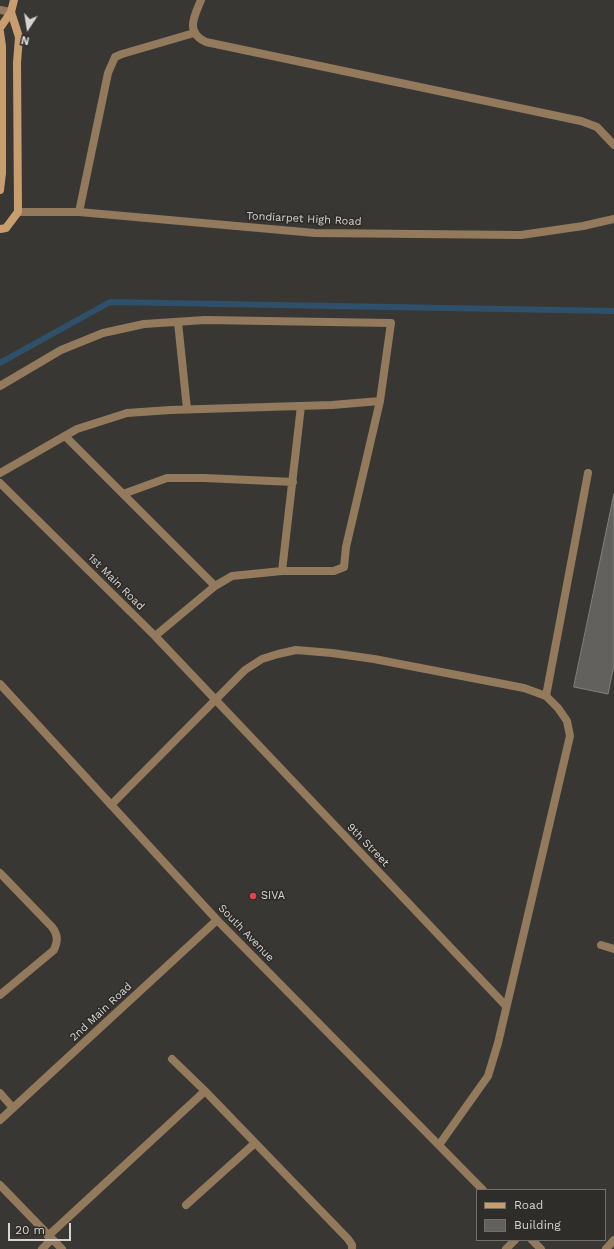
<!DOCTYPE html>
<style>
body{margin:0}
#map{position:relative;width:614px;height:1249px;overflow:hidden;background:#393733;font-family:"Work Sans",sans-serif}
canvas{display:block}
.legend{position:absolute;left:476px;top:1189px;width:130px;height:52px;box-sizing:border-box;background:#2f2d29;border:1px solid #72706d;margin:0;padding:5px 7px;list-style:none;font-size:12px;color:#d7d5d3}
.legend li{display:flex;align-items:center;gap:8px;height:20px}
.legend b{width:20px;border:1px solid #72706d}
.north{position:absolute;left:8px;top:8px;width:40px;height:40px;-webkit-text-stroke:3px #2f2d29;paint-order:stroke;rotate:192deg;font-size:11px;font-weight:700;line-height:16px;text-align:center;color:#d7d5d3}
.north::after{content:'';display:block;margin:auto;width:14px;height:18px;background:#d7d5d3;clip-path:polygon(50% 0,100% 100%,50% 72%,0 100%)}
.scale{position:absolute;left:8px;top:1223px;width:63px;height:18px;box-sizing:border-box;border:2px solid #d7d5d3;border-top:0;padding-left:5px;font-size:12px;line-height:14px;white-space:nowrap;color:#d7d5d3;-webkit-text-stroke:3px #2f2d29;paint-order:stroke}
</style>
<div id="map">
<canvas width="614" height="1249"></canvas>
<ul class="legend">
<li><b style="height:5px;background:#c89e6f"></b>Road</li>
<li><b style="height:11px;background:#63615d"></b>Building</li>
</ul>
<div class="north">N</div>
<div class="scale">20 m</div>
</div>
<script>
const context = document.querySelector('canvas').getContext('2d');
context.lineJoin = 'round';
function stroke(path, color, width, dash) {
  context.strokeStyle = color;
  context.lineWidth = width;
  context.lineCap = dash ? 'butt' : 'round';
  context.setLineDash(dash || []);
  context.stroke(path);
}
function paint(path, color) {
  context.fillStyle = color;
  context.fill(path, 'evenodd');
}
function write(font, color, halo, rows, align = 'center') {
  context.font = font + ' "Work Sans",sans-serif';
  context.lineWidth = 3.5;
  context.setLineDash([]);
  context.textBaseline = 'middle';
  context.strokeStyle = halo;
  context.fillStyle = color;
  for (const [text, x, y, turn = 0] of rows) {
    context.save();
    context.translate(x, y);
    context.rotate((+turn || 0) * Math.PI / 180);
    context.textAlign = isNaN(turn) ? turn : align;
    if (halo) context.strokeText(text, 0, 0);
    context.fillText(text, 0, 0);
    context.restore();
  }
}
stroke(new Path2D(`
 M0,363L110,302L614,311`), '#2f506a', 6);
const building = new Path2D(`
 M614,494V665L608,694L574,687Z`);
paint(building, '#63615d');
stroke(building, '#84827e', 1);
stroke(new Path2D(`
 M546,696L588,473`), '#947a5c', 8);
stroke(new Path2D(`
 M201,0C194,17 185,32 206,42L581,121L597,127L614,145
 M0,10L11,12
 M79,212L108,73L115,57L122,54L194,33
 M178,322L187,409
 M0,386L61,350L103,333L144,324L205,320L391,323L380,401L346,547L344,567L334,571H282L232,576L215,586L155,636
 M65,436L215,586
 M0,473L77,429L127,413L170,410L332,405L380,401
 M0,483L155,636L506,1006
 M123,494L167,478H204L293,482
 M282,571L301,406
 M111,805L245,670L262,659L278,654L296,650L332,653L374,659L524,688L546,696L558,708L567,721L570,736L498,1043L488,1076L439,1145
 M0,873L52,927C58,935 58,941 54,950L0,995
 M601,945L614,949
 M172,1059L205,1091L348,1239L352,1245V1249
 M0,1093L13,1108
 M0,1120L217,920
 M0,1185L62,1249
 M186,1205L255,1143
 M48,1236L205,1091
 M42,1249L52,1239
 M506,1249L515,1240
 M606,1249L614,1240`), '#947a5c', 8);
stroke(new Path2D(`
 M18,212H79L315,233L521,235L583,226L614,219
 M0,684L217,920L483,1190
 M532,1240L541,1249`), '#947a5c', 8);
stroke(new Path2D(`
 M0,28L11,12L14,0
 M0,32L2,46V173L0,190
 M0,229L6,228L18,212L17,63L19,37L11,12`), '#c89e6f', 8);
for (const [x, y, r, color] of [
 [253,896,4,"#e0444e"]
]) {
  const dot = new Path2D();
  dot.arc(x, y, r, 0, 2 * Math.PI);
  context.fillStyle = color;
  context.fill(dot);
  stroke(dot, '#2f2d29', 1.5);
}
write('11px', '#d7d5d3', '#2f2d29', [
 ["Tondiarpet High Road",304,219,3],
 ["1st Main Road",116,582,45],
 ["9th Street",368,845,46],
 ["South Avenue",246,933,46],
 ["2nd Main Road",101,1012,-43]
]);
write('11px', '#d7d5d3', '#2f2d29', [
 ["SIVA",261,896]
], 'left');
</script>
